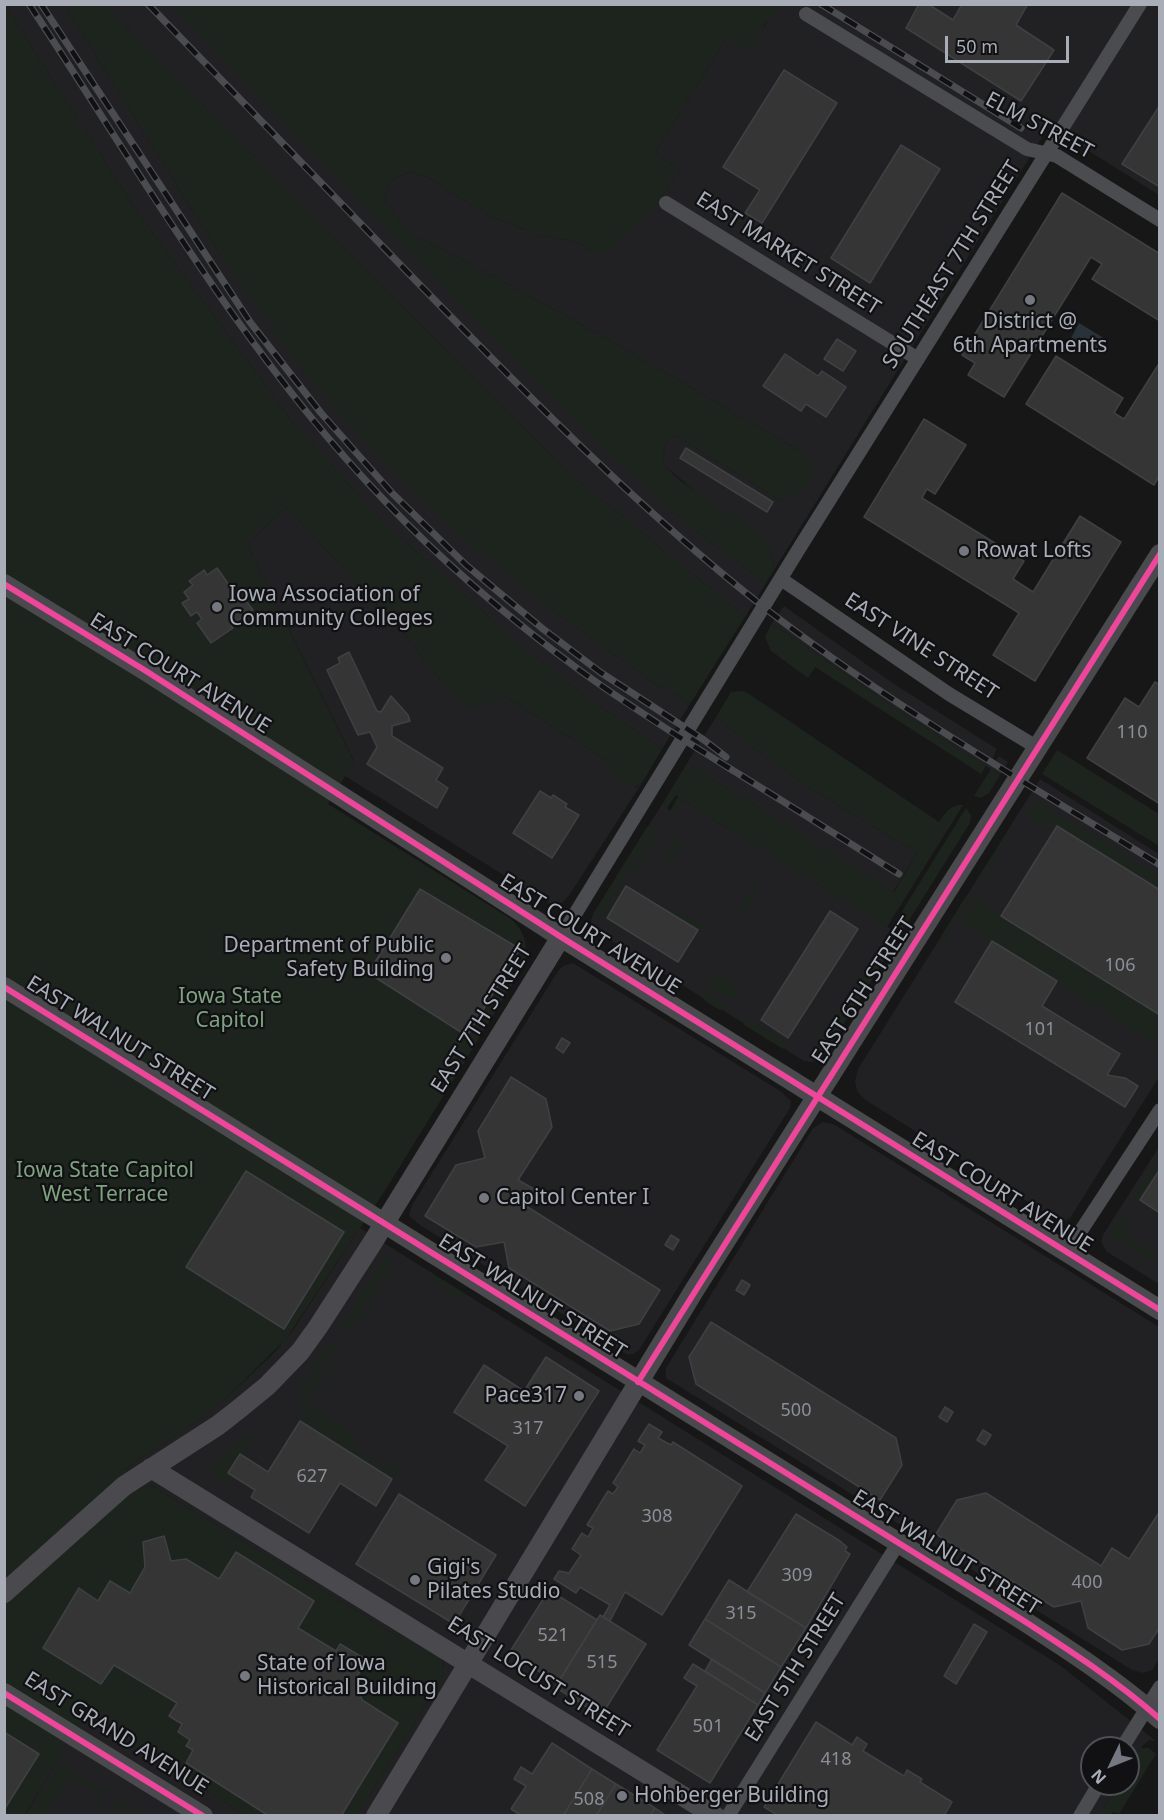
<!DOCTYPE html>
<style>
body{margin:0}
#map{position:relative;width:1164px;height:1820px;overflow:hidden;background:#171717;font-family:"Noto Sans",sans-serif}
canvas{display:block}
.frame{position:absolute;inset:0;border:6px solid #a8adb8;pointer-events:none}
.north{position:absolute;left:1080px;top:1736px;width:60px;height:60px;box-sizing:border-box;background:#111113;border:2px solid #4d4f55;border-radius:50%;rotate:227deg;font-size:16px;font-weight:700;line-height:24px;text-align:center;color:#a8adb8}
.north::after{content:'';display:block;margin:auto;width:21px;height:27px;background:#757880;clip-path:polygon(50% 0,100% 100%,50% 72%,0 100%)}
.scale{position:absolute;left:945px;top:36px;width:124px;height:27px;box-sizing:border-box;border:3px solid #a8adb8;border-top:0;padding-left:8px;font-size:18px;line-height:21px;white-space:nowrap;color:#a8adb8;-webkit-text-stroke:4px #111113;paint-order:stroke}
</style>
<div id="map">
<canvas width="1164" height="1820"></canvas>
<div class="frame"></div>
<div class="north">N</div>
<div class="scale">50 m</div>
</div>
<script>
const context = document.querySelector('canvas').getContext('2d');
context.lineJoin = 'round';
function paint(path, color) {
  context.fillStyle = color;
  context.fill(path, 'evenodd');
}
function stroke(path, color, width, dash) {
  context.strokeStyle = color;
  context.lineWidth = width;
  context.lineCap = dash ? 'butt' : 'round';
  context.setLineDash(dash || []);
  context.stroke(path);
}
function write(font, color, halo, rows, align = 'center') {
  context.font = font + ' "Noto Sans",sans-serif';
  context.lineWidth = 4.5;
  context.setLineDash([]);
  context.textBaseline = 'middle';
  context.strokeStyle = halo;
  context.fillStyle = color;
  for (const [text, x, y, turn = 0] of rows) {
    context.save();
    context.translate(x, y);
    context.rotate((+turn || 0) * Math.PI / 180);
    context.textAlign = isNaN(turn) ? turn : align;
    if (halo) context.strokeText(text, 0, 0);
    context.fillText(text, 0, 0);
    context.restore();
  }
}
paint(new Path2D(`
 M792,4L1159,5V195L1049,126L774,570L772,555L666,467L663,458L665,445L670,437L676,436L782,501L805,454L613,342L480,269L417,237L399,220L385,201L388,185L397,177L409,172L428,177L489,216L542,236L576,242L594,252L612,249L626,232L658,204L679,169L655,153L727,37L763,29L771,15L779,8Z
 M5,5H64L222,257L386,464L468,542L562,617L654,683L690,704L662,749L591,700L526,650L380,519L294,424L138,213Z
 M105,5H172L674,513L719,549L766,583L745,617L573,476L501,406Z
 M286,507L404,633L443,684L499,698L506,697L611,763L636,787L642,783L570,894L560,905L550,904L345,776L354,761L247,544Z
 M784,606L894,684L997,749L993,758L996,760L999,756L1008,762L1000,775L891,706L772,623Z
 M716,717L759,752L807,786L917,853L893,892L687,763Z
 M1040,779L1159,854V1077L1070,1218L1065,1221L1057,1220L864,1099L857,1091L855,1081L858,1069Z
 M666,798L664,803L666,807L670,811L682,800L891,929L895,931L906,925L826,1052L820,1059L811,1062L804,1061L594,930L591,921L593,914Z
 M573,963L780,1091L791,1101L790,1108L639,1350L633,1354H626L420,1225L409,1216L412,1205L558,971L563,966Z
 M823,1122L835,1125L1159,1327V1659L1152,1670L1144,1673L1132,1670L666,1378V1368L810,1133L813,1128Z
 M1159,1147V1284L1107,1252L1101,1242L1103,1235Z
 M360,1228L1061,1666L1156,1741L1150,1740L1143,1745L1128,1769V1748H1092V1784H1119L1099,1815H357L439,1683L444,1665L442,1659L417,1642H407L125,1469L200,1419L226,1398L275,1352L293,1330Z
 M86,1711L119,1731L123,1740L245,1815L25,1816Z`), '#212123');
paint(new Path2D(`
 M5,5L138,213L294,424L380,519L526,650L591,700L662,749L642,783C629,792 618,781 610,771L611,763L506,697L477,708L466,705L443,684L404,633L286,507L247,544L354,762L328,804L511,919C525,932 527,943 526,962L386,1189L286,1339L226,1398L200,1419L125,1469L407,1642H417L442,1659L444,1672L439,1683L357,1815H245L123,1740L119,1731L87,1711L25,1815H5Z
 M64,5H105L501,406L573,476L745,617L690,704L654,683L562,617L467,542L386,464L309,379L222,257Z
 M172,5H792C768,9 761,32 752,52L727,37L655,153L679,169L658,204L626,232L612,249L603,253L594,252L576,242L542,236L489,216L428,177L409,172L397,177L388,185L385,201L399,220L417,237L480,269L613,342L805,454L815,468L806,487L782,501L676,436L670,437L665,445L663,458L666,467L677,478L703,497L753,527L765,539L772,555L774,570L766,583L719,549L674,513L598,444L361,204Z
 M772,623L891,706L986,766L981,774L815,667L808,678L771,651L765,637Z
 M739,691L746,692L939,822C946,813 949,805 963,805L887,927L682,800L674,813L670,811L678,797L676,795L667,808C663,806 664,802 666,798L687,763L894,892L917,853L807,786L759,752L716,717L731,692Z
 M1057,750L1159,814V846L1042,774Z
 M991,769L1000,775L989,793L981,798L974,796Z
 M1037,800L1159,877V890L1057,827L1054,831L1051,821L1036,824L1028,812Z
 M966,808L971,815L970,823L906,925L899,930L891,929Z
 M1014,823H1016L981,879V873Z
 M652,824L657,825L600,918L593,914L647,827Z
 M660,827L662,832L633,877L630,875Z
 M677,838L680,839L682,843L671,862H666L665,858Z
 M627,880L629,881L607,918L616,924L614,927L603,920Z
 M753,886L757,888V891L746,909H742L740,905Z
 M966,896H971L941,944L940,938Z
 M975,897L1002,914L1001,917L1159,1015V1046L960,922Z
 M674,908L705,927L703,930L700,928L698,930L671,914Z
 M875,954L880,963L877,972L826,1052L823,1057L813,1054Z
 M719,974L738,986L732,1000L706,984L710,978Z
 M702,990L728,1006L720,1010C712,1005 700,1001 702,990Z
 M744,1016L790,1044L783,1049L744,1025Z
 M1155,1164L1159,1167V1169L1140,1200L1134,1197Z
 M1121,1216L1130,1223L1125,1235L1152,1252L1154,1256L1151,1261L1109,1235Z
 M385,1257L392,1261L347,1333L342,1326Z
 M395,1263L397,1265L353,1337L350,1336Z
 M436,1276L462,1292L461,1300L430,1280Z
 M328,1346L337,1349L300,1381L299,1380Z
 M341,1351L343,1352L310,1406L352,1432L357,1450L387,1470L393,1461L401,1465L392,1479L298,1420Z
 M334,1355L301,1407L300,1386Z
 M250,1431L248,1448L243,1456L239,1455L228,1473L232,1476L227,1483L214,1475L212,1469C215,1457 240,1442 250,1431Z
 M1141,1748H1149L1156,1754L1119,1814L1114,1812L1108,1815H1099L1119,1784H1128V1769Z
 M59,1765L105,1791L97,1805L93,1804L100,1793L70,1776L46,1815H28Z
 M118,1798L145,1815H136L119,1805L112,1815H110Z`), '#1d241e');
paint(new Path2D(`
 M1079,323L1107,340L1098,354L1071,338Z`), '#2a3239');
const building = new Path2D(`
 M919,4H928L953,20L962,4H1028L1016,25L1054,50L1021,101L906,28Z
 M784,70L837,103L762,223L745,213L760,190L723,167Z
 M1160,105V187L1122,164Z
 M901,145L940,169L870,283L831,258Z
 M1062,193L1160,254V321L1092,279L1102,264L1091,257L1004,397L968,375L975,363L962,355Z
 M837,339L856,351L843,371L824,359Z
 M785,354L818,376L822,371L846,387L826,417L806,404L801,411L763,386Z
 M1056,356L1123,398L1114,413L1124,419L1160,362V475L1154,485L1026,404Z
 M924,419L966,445L935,494L927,489L922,498L1024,561L1013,579L1033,592L1080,516L1121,542L1035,681L993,655L1019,613L864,517Z
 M686,448L773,502L767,512L680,458Z
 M217,568L242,603L246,601L253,610L231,625L233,628L211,643L197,623L202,619L197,612L191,616L182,603L189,599L184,592L193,585L189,581L204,570L207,575Z
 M349,652L377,711L381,712L391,696L408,715L410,721L392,726V736L443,768L436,780L448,788L437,808L367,764L377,747L370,732L358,735L327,670L340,663L338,658Z
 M1155,682L1160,685V804L1087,758L1125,698L1139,707Z
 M540,791L551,798L553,795L567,804L565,807L579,815L552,858L513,833Z
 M1057,826L1160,890V1015L1001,916Z
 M626,886L698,930L678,962L607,918Z
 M420,889L520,949L467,1036L373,976L372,967Z
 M830,911L858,929L788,1038L761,1020Z
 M992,941L1057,981L1042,1006L1120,1054L1107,1075L1125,1078L1138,1086L1125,1107L955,1002Z
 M562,1038L570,1043L563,1053L556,1048Z
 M511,1077L546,1099L552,1127L518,1180L536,1190L526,1206L660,1290L639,1324L610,1331L509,1268L504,1242L476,1247L425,1216L456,1165L485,1158L478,1131Z
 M1160,1169V1213L1140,1200Z
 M246,1171L344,1232L284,1329L186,1267Z
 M671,1235L679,1240L673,1250L665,1245Z
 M742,1280L750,1285L744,1295L736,1290Z
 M711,1322L896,1438L902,1465L880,1500L696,1384L689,1357Z
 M546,1357L599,1391L525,1506L485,1480L508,1446L454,1412L484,1365L524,1391Z
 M945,1407L953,1412L947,1422L939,1417Z
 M300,1421L392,1479L376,1506L340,1483L309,1533L251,1497L255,1490L228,1473L240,1454L268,1472Z
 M649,1424L662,1432L658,1438L671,1445L673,1442L742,1486L662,1615L625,1592L610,1621L603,1617L610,1605L580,1587L576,1593L554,1579L559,1571L569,1573L581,1555L572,1549L582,1533L588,1537L593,1528L587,1525L608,1491L613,1494L618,1487L613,1483L634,1449L640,1453L645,1445L638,1441Z
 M983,1430L991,1435L985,1445L977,1440Z
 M986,1493L1101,1566L1112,1548L1129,1559L1160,1511V1627L1149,1644L1122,1650L1088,1628L1081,1601L1054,1607L936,1534L957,1500Z
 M399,1494L496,1555L454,1624L356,1564Z
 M796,1514L840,1541L847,1547L845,1551L850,1554L806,1628L747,1592Z
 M164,1536L171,1561L186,1559L219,1579L236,1552L314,1601L298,1628L336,1651L340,1644L367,1660L356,1678L362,1700L398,1723L341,1816H269L186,1763L193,1750L186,1746L190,1740L178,1732L182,1724L169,1716L177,1703L114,1665L101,1684L43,1648L79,1588L98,1601L110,1581L130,1593L145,1567L143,1542Z
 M729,1580L806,1628L781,1667L705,1619Z
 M549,1590L597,1620L558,1683L509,1653Z
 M600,1615L646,1644L601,1716L555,1687Z
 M705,1619L781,1667L765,1693L689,1645Z
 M974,1624L987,1632L956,1684L944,1676Z
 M712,1659L765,1693L758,1705L705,1671Z
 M693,1664L758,1705L710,1783L657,1750L697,1686L684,1678Z
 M816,1722L852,1745L857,1737L867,1744L863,1751L904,1776L907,1770L922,1779L920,1782L952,1802L944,1816H779L764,1807Z
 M4,1732L39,1754L4,1810Z
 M552,1743L592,1769L563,1816H522L511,1809L526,1786L514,1779L521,1767L532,1774Z
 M592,1769L616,1784L596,1816H563Z
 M616,1784L655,1808L650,1816H596Z
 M655,1808L667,1816H650Z`);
paint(building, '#353536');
stroke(building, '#3f4043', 1.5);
stroke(new Path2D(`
 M806,14L1027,149L1057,156L1160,220
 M666,203L918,359
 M781,579L949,694L1038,748
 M561,937L800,547L1140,4
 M1067,1252L1160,1110
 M1122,1748L1160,1687
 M728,1816L899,1542
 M1080,1816L1099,1784`), '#4b4c50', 14);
stroke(new Path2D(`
 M4,584L146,671L561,937L1160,1310
 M4,987L1021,1619C1069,1650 1117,1681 1160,1719
 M151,1468L715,1816
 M4,1593L124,1486L217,1426L240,1408L267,1386L300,1352L318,1327L371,1245L561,937
 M4,1693L203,1816
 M376,1816L695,1289L1160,554`), '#4a4a4e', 20);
const rail = new Path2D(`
 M29,4C141,173 242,352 383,499C443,563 511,620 582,672C629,706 679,737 729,768C786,803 843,839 899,874
 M41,4L250,322L321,413L392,493L466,565L543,629L600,672L704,740L726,757
 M148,4C238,98 329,191 419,284C528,396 638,508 761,605C886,703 1025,782 1160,865
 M821,4L1021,128`);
stroke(rail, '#4b4c4f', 7);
stroke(rail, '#111113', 4.5, [14]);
stroke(new Path2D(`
 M4,584L146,671L561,937L1160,1310
 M4,987L1021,1619C1069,1650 1117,1681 1160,1719
 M638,1382L1160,554
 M4,1693L203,1816`), '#ed469a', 6);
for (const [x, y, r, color] of [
 [1030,300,6,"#757880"],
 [964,551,6,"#757880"],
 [217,607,6,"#757880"],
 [446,958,6,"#757880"],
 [484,1198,6,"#757880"],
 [579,1396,6,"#757880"],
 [415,1580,6,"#757880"],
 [245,1676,6,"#757880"],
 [622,1796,6,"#757880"]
]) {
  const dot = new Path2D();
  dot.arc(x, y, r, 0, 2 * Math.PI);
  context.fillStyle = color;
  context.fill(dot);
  stroke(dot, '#111113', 2);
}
write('18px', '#8b8f98', null, [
 ["110",1132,733],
 ["106",1120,966],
 ["101",1040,1030],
 ["500",796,1411],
 ["317",528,1429],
 ["627",312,1477],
 ["308",657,1517],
 ["309",797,1576],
 ["400",1087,1583],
 ["315",741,1614],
 ["521",553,1636],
 ["515",602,1663],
 ["501",708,1727],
 ["418",836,1760],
 ["508",589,1800]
]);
write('21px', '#a8adb8', '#111113', [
 ["ELM STREET",1039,126,28],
 ["EAST MARKET STREET",788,254,32],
 ["SOUTHEAST 7TH STREET",952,265,-58],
 ["EAST VINE STREET",921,647,33],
 ["EAST COURT AVENUE",180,674,32],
 ["EAST COURT AVENUE",590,935,32],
 ["EAST 6TH STREET",864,991,-57],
 ["EAST 7TH STREET",482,1019,-58],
 ["EAST WALNUT STREET",120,1039,32],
 ["EAST COURT AVENUE",1002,1193,32],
 ["EAST WALNUT STREET",532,1297,32],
 ["EAST WALNUT STREET",946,1553,32],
 ["EAST 5TH STREET",796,1668,-58],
 ["EAST LOCUST STREET",538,1678,32],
 ["EAST GRAND AVENUE",116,1734,32]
]);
write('21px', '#a8adb8', '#111113', [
 ["District @",1030,322,"center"],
 ["6th Apartments",1030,346,"center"],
 ["Rowat Lofts",976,551],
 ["Iowa Association of",229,595],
 ["Community Colleges",229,619],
 ["Department of Public",434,946,"right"],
 ["Safety Building",434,970,"right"],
 ["Capitol Center I",496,1198],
 ["Pace317",567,1396,"right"],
 ["Gigi's",427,1568],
 ["Pilates Studio",427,1592],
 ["State of Iowa",257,1664],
 ["Historical Building",257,1688],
 ["Hohberger Building",634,1796]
], 'left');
write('21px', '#7fa381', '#111113', [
 ["Iowa State",230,997],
 ["Capitol",230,1021],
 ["Iowa State Capitol",105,1171],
 ["West Terrace",105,1195]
]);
</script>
